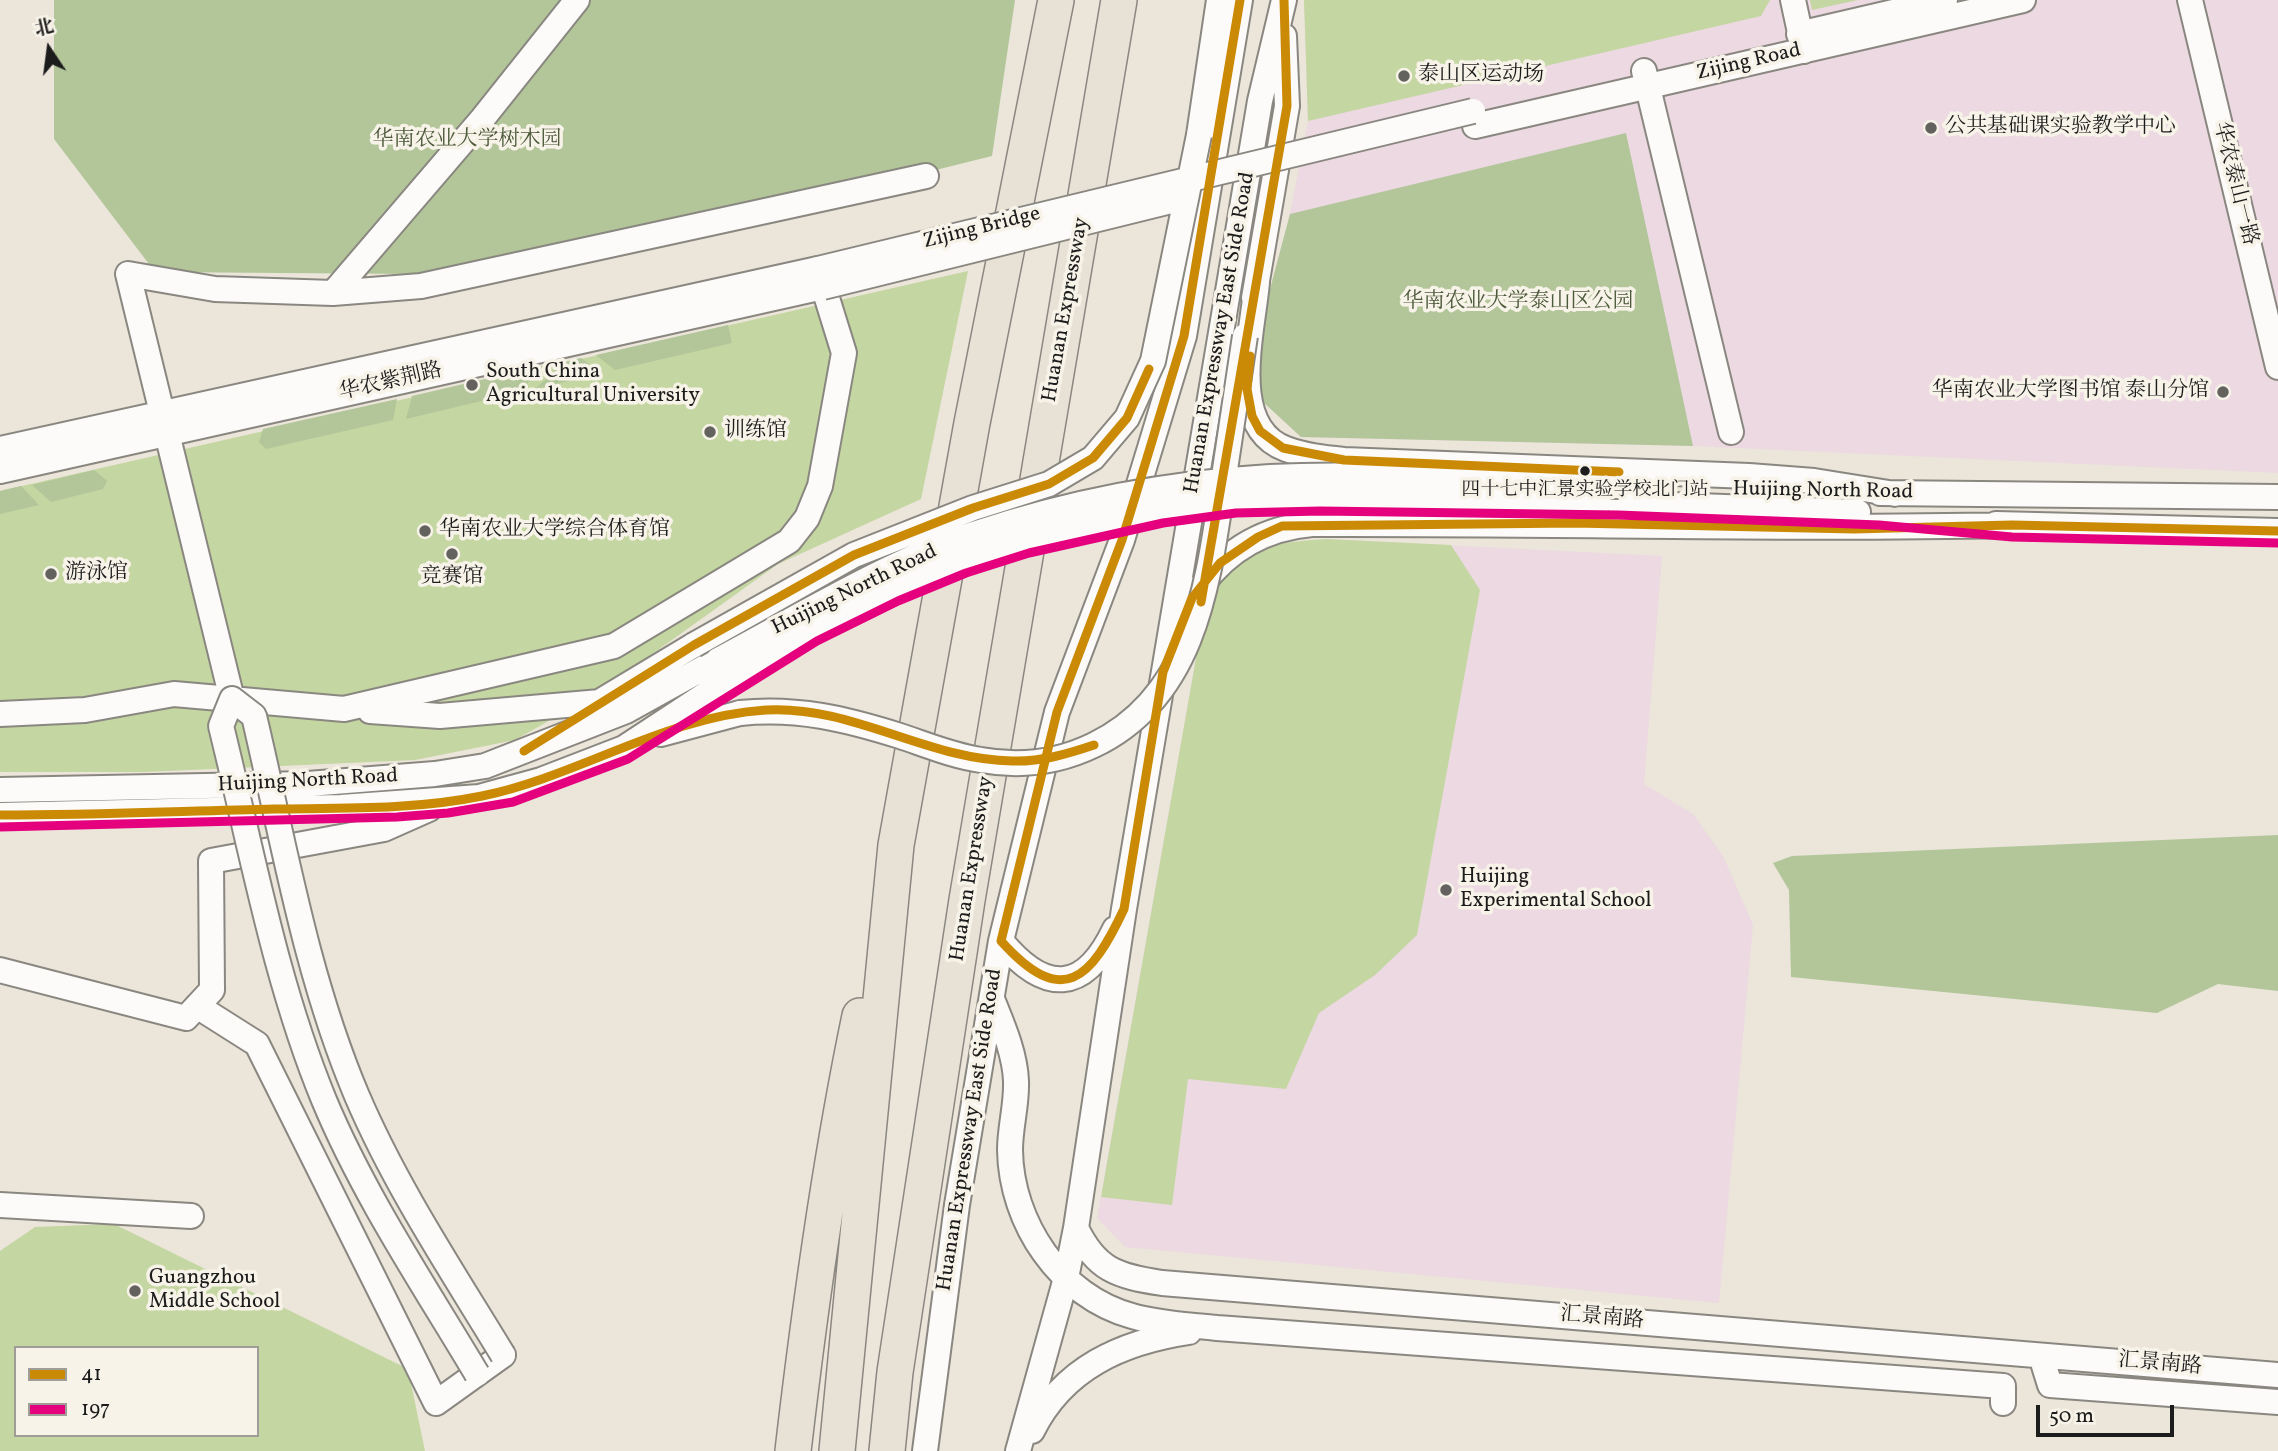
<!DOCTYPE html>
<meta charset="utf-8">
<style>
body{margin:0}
#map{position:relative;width:2278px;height:1451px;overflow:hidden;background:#ebe5da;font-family:Vollkorn,"Noto Serif SC",serif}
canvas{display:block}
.legend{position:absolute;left:14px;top:1346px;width:245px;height:91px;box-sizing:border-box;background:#f7f3e8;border:2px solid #9f9d96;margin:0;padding:9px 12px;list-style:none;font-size:21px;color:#1c1c1c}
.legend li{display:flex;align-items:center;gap:14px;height:35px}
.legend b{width:35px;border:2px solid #9f9d96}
.north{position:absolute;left:14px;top:14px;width:70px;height:70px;-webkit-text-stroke:5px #f7f3e8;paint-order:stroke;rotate:347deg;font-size:19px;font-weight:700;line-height:28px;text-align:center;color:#1c1c1c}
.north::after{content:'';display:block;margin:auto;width:24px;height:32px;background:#1c1c1c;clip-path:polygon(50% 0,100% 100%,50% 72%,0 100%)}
.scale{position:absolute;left:2036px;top:1405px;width:138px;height:32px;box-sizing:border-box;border:4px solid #1c1c1c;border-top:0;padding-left:9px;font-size:21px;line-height:24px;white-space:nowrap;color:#1c1c1c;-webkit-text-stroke:5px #f7f3e8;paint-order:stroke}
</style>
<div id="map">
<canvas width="2278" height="1451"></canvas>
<ul class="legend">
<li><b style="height:9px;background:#cb8a06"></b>41</li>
<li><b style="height:9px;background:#e5007d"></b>197</li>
</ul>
<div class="north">北</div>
<div class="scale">50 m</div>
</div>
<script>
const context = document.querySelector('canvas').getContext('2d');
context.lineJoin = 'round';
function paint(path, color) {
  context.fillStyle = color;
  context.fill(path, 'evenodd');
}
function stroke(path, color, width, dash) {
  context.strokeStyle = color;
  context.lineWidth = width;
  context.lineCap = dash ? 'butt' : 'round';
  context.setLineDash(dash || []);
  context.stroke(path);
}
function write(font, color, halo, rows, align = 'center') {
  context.font = font + ' Vollkorn,"Noto Serif SC",serif';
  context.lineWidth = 7;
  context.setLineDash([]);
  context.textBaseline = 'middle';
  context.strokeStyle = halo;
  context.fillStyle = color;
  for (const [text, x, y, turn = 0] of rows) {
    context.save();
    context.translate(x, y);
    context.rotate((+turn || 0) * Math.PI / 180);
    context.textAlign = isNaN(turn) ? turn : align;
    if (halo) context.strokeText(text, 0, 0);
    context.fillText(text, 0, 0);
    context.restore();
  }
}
paint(new Path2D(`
 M1304,0H2278V473L1693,446L1301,437L1253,353L1290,214L1308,121Z
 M1325,539L1662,556L1644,784L1693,814L1723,856L1753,925L1719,1303L1125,1247L1097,1218L1208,590Z`), '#ecd9e2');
paint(new Path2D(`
 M1304,0H1770L1761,16L1308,121Z
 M1810,0H1858L1812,10Z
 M968,271L921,499L778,564L598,693L515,740L415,760L145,772H0V491Z
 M1325,539L1451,545L1480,590L1417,935L1375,975L1319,1013L1286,1089L1188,1079L1172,1205L1101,1197L1208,590C1255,549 1261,543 1325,539Z
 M114,1224L408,1369L425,1451H0V1251L35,1227ZM16,1348H257V1435H16Z`), '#c4d6a1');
paint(new Path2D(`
 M54,0H1015L992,156L424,297L417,274L155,272L54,139Z
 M1626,133L1693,446L1301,437L1263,402L1253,353L1290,214Z
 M728,325L732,343L615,370L596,355Z
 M581,358L602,373L535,389L564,362Z
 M545,365L519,392L406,419L412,396Z
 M397,399L393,420L266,449L259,442L263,429Z
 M94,470L107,481L103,489L51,502L32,485Z
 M21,486L39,505L0,514V491Z
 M2278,835V991L2218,984L2157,1013L1791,977L1789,890L1773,863L1792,856Z`), '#b2c69a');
const minor = new Path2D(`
 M1793,0L1804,51
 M2190,0L2278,367
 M1799,34L1945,0
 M1644,71L1731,432
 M1475,126L2023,0
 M1199,135L1219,0
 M1257,282C1253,331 1226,427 1286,449C1305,456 1324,458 1344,460L1749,476L1814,481L1895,494
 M333,293L483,118L577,0
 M1254,298L1287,106L1284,36
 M0,449L818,269L844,353L820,486L807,518L789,541L614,646L344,709L174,694L85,710L0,714
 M0,471L823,287
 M1880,493L2278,497
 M1618,503L1858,512
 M1996,524L2278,531
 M1201,586C1229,548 1266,528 1312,524C1545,523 1779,530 2012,525
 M232,699L128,274L215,289L333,293L421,286L926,176
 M586,710L694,645
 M370,711L440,716L600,702
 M661,734L740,713
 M0,790L308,784L435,774L485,766L626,711L718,660
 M0,815L341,807L479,797L541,780L624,748L726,681
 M1001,941C1045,994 1084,994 1115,929
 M0,970L186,1018L212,990L211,861L384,829L429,809
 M992,999C1002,1024 1015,1053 1016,1081C1017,1104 1010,1127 1010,1150C1011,1223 1060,1296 1132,1316C1159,1324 1189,1325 1217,1328L2003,1386V1403
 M197,1006L257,1044L436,1403L503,1355
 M0,1205L191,1216
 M1076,1228C1096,1270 1117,1276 1162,1283L2278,1375
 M2041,1356L2050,1385L2278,1402
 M1032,1431C1063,1368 1122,1342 1189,1332
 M925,1451L957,1205L1001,941L1057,712L1122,540L1184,336L1240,0
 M1018,1451L1066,1278L1076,1228L1124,909L1260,101L1284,0`);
const highway = new Path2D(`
 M793,1451C810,1305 830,1160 860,1016
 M837,1451L896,845L972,423L1056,0
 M887,1451L895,1372L967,900L1119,0`);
stroke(minor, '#8a8781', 28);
stroke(highway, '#8a8781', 38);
stroke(minor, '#fcfbf9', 24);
stroke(highway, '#e8e2d6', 35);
const minorBridge = new Path2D(`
 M818,269L1473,111
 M823,287L1183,198
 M694,645L854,555L973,508L1049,484L1093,458L1127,418L1153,361L1199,135
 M718,660C801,616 884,564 974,534C1069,502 1170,483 1270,477C1385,471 1503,484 1619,486
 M726,681C887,584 1044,517 1234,501C1288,497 1344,499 1398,500C1465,501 1532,502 1599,503
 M740,713C797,707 846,719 900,736C927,745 953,756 981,760C1020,767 1059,762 1094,745C1196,696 1208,582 1223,483C1230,434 1238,385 1245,336
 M477,1374C424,1285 364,1196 324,1100C275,981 252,851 221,726L232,699L254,716C284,843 306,976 357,1096C396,1187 452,1271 503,1355`);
stroke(minorBridge, '#8a8781', 28, []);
stroke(minorBridge, '#fcfbf9', 24);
stroke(new Path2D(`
 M1240,0L1184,336L1122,540L1057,712L1001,941C1063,1010 1091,979 1124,909L1163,672L1192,598L1220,563L1258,537L1282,526L1575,523L1854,529L2012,525L2278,531
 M1250,356L1247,389L1252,416L1260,431L1283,448L1344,460L1619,472
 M1201,602L1287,106L1284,0
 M524,751L694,645L854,555L973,508L1049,484L1093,458L1127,418L1149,369
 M0,815C92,815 183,811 275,809C344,808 414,810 482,796C579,776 666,716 766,710C852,705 927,760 1012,761C1041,762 1067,754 1094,745`), '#cb8a06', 9);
stroke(new Path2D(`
 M0,827L397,817L448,813L513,802L628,759L817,641L898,601L966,573L1029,553L1163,523L1236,513L1320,511L1618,515L1879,525L2012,537L2278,543`), '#e5007d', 9);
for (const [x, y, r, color] of [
 [1404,76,7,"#64625e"],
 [1931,128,7,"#64625e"],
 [472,385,7,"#64625e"],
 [2223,392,7,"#64625e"],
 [710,432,7,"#64625e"],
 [1585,471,6,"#1c1c1c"],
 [425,531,7,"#64625e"],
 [452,554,7,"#64625e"],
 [51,574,7,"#64625e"],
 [1446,890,7,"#64625e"],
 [135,1291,7,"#64625e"]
]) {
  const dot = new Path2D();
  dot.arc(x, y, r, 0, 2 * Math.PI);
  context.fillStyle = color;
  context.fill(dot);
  stroke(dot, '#f7f3e8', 2.5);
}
write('19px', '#1c1c1c', '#f7f3e8', [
 ["四十七中汇景实验学校北门站",1585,492]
]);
write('21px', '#1c1c1c', '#f7f3e8', [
 ["Zijing Road",1749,63,-13],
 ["华农泰山一路",2234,184,76],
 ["Zijing Bridge",982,229,-14],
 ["Huanan Expressway",1067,310,-80],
 ["Huanan Expressway East Side Road",1221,333,-80],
 ["华农紫荆路",391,383,-13],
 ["Huijing North Road",1823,492,1],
 ["Huijing North Road",855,591,-26],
 ["Huijing North Road",308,782,-3],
 ["Huanan Expressway",973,869,-81],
 ["Huanan Expressway East Side Road",971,1130,-81],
 ["汇景南路",1602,1319,5],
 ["汇景南路",2160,1365,5]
]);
write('21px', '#1c1c1c', '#f7f3e8', [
 ["泰山区运动场",1418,76],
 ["公共基础课实验教学中心",1945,128],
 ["South China",486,373],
 ["Agricultural University",486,397],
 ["华南农业大学图书馆 泰山分馆",2209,392,"right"],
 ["训练馆",724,432],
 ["华南农业大学综合体育馆",439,531],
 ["游泳馆",65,574],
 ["竞赛馆",452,578,"center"],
 ["Huijing",1460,878],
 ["Experimental School",1460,902],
 ["Guangzhou",149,1279],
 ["Middle School",149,1303]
], 'left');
write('21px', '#4c593a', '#f7f3e8', [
 ["华南农业大学树木园",467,141],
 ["华南农业大学泰山区公园",1518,303]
]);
</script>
